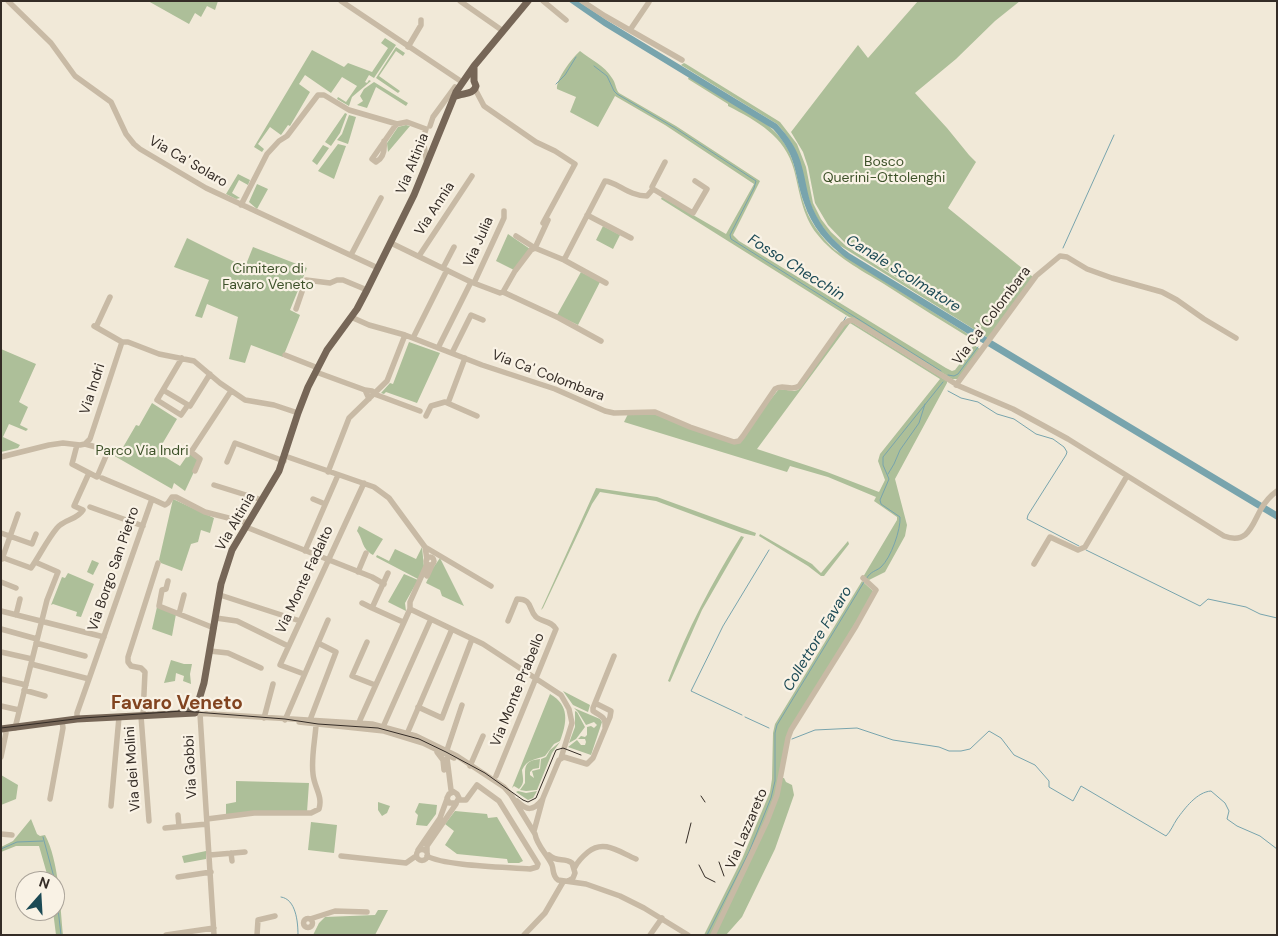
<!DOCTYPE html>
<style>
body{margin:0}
#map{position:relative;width:1278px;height:936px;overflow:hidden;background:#f1e9d8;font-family:"DM Sans",sans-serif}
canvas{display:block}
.frame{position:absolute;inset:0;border:2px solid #342c26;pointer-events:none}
.north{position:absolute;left:15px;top:871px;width:50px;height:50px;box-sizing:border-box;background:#f9f2e5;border:1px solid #aaa399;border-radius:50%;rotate:19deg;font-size:14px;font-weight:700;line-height:20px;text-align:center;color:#342c26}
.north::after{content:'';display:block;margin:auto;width:18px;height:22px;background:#1c4a55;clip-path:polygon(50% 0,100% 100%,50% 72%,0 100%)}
</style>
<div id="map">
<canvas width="1278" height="936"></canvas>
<div class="frame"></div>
<div class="north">N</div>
</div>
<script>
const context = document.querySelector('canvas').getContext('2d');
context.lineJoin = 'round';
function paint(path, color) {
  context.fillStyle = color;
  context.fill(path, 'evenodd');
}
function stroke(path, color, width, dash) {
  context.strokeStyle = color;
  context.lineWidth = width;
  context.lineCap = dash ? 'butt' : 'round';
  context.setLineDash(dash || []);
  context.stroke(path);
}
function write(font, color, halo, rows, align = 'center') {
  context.font = font + ' "DM Sans",sans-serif';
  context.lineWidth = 4.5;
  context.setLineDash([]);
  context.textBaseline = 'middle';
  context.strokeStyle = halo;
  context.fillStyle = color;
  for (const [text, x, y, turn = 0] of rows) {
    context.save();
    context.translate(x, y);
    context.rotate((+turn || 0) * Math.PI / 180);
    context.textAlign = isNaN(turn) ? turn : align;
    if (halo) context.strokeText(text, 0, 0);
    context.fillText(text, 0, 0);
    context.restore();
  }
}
paint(new Path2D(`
 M148,1H218L215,10L207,6L201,17L195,13L189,24Z
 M918,1H1020L995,21L956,59L915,93L947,128L969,155L976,162L948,208L1033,277L988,338L839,245C825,232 814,217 809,199C799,167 802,151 777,124L681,65L684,63L686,64L780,122L797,144L806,167L813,203L821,219L831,232L846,246L933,301L847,245L828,225L815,203L808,167L803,152L791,132L858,45L868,58Z
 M385,38L396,45L374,78L369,75L365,82L367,83L369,80L371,81L352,97L349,106L337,99L338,97L346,102L357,86L342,77L331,93L305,75L299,84L310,92L290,126L288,125L281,135L270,127L258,144L264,149L262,152L254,147L312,50L344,67L348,63L372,72L388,48L381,43Z
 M396,47L405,53L403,56L396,51L379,76L400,91L398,93L376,78Z
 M580,51C590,59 605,66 612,78C616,83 615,88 619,93L676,126L760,181L733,235L739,241L946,368L952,371L955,370L974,345L980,349L958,379H952L855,319L849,317L661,199L662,197L726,234L754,184L665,125L615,96L598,127L570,112L576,97L557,89C556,79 572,58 580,51Z
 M689,77L762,121C795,144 793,167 803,201C809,221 820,236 835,250L979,341L978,343C947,324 915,304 884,284C861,270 834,256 817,234C802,215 800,193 794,170C785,136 757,121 728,106V104L688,79Z
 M374,82L408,103L406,106L376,87L367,108L357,105L363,101L360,96L364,89Z
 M345,113L347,114L340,133L331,146L325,142Z
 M349,115L356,117L348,144L337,140L342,134Z
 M406,125L410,126L388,152L387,143L398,127Z
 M338,144L346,146L334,179L318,171Z
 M323,145L329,148L317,165L312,161Z
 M238,174L250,180L248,185L239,180L232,193L240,198L236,199L226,194Z
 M257,184L268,189L257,209L249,202Z
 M603,226L620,235L613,249L596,240Z
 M508,234L530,249L514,270L496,261Z
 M187,238L245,267L253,247L307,268L290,310L300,315L283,357L251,345L245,363L229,359L238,317L207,304L202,318L195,316L209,280L174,267Z
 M581,272L600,282L578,325L557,315Z
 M850,321L947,381V383L895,479L907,525L905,536L885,572L869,580L863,577L897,520V517L874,501L876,497L828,477L790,466L787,472L624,422L628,414L651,413L735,443L779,389L794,391L798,390L844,325ZM850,323L940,379L880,454L878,461L885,480L879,492L827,472L757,449Z
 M409,342L440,353L417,403L386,392L384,394L381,393L390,383L393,384Z
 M1,349L36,364L19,402L28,407L20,425L28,429L26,431L9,424L3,437L20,445L18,448L1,452Z
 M152,403L177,419L161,446L163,447L160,454L180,466L189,453L200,459L185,491L174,483L172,489L111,454L109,446L122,449L136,425L139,426Z
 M596,488L657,497L756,533L755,536L742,533L656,501L600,492L592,504L543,608L541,610Z
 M173,499L214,518L210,533L201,530L198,542L191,544L182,571L161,563L159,560Z
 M359,526L383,539L373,555C361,548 364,541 357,531Z
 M760,534L812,564L821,573L848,541L849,544L824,576H821L808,566L759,536Z
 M741,536L744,537L702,610L670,682L668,681C687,630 712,582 741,536Z
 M422,547L424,567L418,579L376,557L377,555L389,561L395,549L416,559Z
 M440,558L464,606L442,596L440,590L426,583L433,568Z
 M92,560L99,563L93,575L87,572Z
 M68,573L94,584L81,617L76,616L77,612L53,604L51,605L62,577L65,578Z
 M404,574L418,580L405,603L406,611L388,602Z
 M862,581L873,591V594L790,730L780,778H784L786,782L792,785L794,795L775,849L742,917L726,935H704L742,859L770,792L772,779L773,733L775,724Z
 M157,607L176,614L172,636L152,629Z
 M171,660L184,664H192L190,674L191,684L183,681L184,676L176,673L175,681L164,683Z
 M563,691L590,705L588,712L573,705Z
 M550,694C570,705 567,723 560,741L554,744L545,756C535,760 527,759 522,770C523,779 525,783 519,789L514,786L512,788Z
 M574,708L600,719L602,722L591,755L568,747L577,740L581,745H585L586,742L585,739H578L581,736L585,737L587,735V727L591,726L594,728L597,725L594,722L586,725L578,712Z
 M575,711L577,712L585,727L576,739L569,743L575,727Z
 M560,742L552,753L537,790L526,791L520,790L525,783C526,770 521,761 540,759L539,768L533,769L530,772V775L534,778L532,771L540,769L541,759L546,757L550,750Z
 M1,775L18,785L16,799L1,805Z
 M236,781L309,783L307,812L226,816V804L236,802Z
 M518,791L526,793L537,791L533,798L528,800L516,792Z
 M378,802L390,806L387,813L382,816L378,810Z
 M419,803L437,805L436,814L427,826L416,825L418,815L415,812Z
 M455,811L487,814L488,818L497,817L523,861L519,863H508L507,859L457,854L445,845L454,831L445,824Z
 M31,819L37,834L40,836L45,835C59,861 60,905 63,935H56L53,911H55V881H49L39,846H16L1,852V847L13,841Z
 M311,822L337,825L334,853L308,850Z
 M206,851V859L184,863L182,856Z
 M378,910H388L375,935H313L319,923L325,917L375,915Z`), '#adbf99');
paint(new Path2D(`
 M568,1H578L608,21L777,124C789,137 798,150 802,167C806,181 807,195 813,209C821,227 833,241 849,253L988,338L1277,512V520L981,342L846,258C826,243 812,227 804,203C793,171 798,157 773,129L604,26Z`), '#78a4ad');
stroke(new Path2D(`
 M594,66L607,76L614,91L617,94L675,128L756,181L754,188L730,235L731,239L941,371
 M556,84L565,75L576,57
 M1063,248L1114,135
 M843,322L846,317
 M948,375L954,376L958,374L978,347
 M948,391L961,398L978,402L997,414L1014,419L1036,434L1053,439L1064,447L1067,452L1066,455L1028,515L1027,519L1079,546
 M888,474L894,464L900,450L919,423L925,404
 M1086,550L1200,606L1208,599L1246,607L1260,614L1277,618
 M866,579C872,570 875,572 881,567C891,558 901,529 900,517L881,504L880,500L889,479L883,465V457L943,382
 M742,715L691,691L723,626L769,550
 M745,717L769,728
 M792,739L815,730L857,728L893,740L939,747L949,751H961L970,749L989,731L1001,738L1014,755L1035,765L1049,781V787L1073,801L1081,786L1166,836C1171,831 1173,825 1177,819C1185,808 1197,792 1211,791L1225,803L1229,811L1227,819L1237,826L1260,836L1277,849
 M43,837L55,881
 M1,849L17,842L43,841
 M55,882L61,935
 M281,897C296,899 298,922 298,935
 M707,935L749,852L771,798L775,781V733L777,725L864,582`), '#78a4ad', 1);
stroke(new Path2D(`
 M8,1L51,43L75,76L111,102L126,134L134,144L140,149L206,188L378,268
 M341,1L462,82
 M460,1L503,31
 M543,1L566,20
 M582,1L605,16L682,60
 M630,30L649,2
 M408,47L421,25V20
 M475,89L484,106L536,142L555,151L575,164L543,223
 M430,126L433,117L455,87
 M426,129L423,139L427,164
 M384,141C385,150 384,158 376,162L372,159L395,126L397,124
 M653,189L652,187L665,162
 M241,205L267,154L279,141L287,136L318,95H324L349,110L397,124L407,122L426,129
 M587,215L631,238
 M516,236L535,248L548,220
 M391,243L471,282L500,293L503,292L515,271L531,250L535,248L564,260L606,283
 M351,255L381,198
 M419,256L472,176
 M564,260L605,181C617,182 629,196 647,196L653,189L693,213L707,189L695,181
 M443,268L454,247
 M474,283L504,218V211
 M503,292L559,318L601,341
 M296,309L306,280L330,283L337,280H343L367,290
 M351,317L369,325L405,335L482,365L555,389L605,411L614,413L655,412L690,427L734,442L739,441L743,436L775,389C783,383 791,392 799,386L843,324L848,321L853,320L959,386L1013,409L1068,439L1224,536C1248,545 1252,525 1261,509C1265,502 1270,496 1277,491
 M94,326L122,342H128L159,354L194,361L220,383L245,400L274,405L298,413
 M96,327L110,297
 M413,338L447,270
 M438,348L471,282
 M452,353L471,315L483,320
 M285,355L318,368
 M182,358L163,390L190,406L210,374
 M316,372L365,390
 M956,385L1036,276L1060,256L1067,257L1087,269L1112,278L1162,292L1177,300L1204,319L1236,338
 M163,390L157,400L181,415L188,405
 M369,399L365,390L372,391L377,395L420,411
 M448,403L465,358
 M426,416L431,406L445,402L477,416
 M85,444L90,439L122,342
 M285,456L374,487L389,498L425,547L427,559
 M1,457L49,445L63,443L80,445L85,444L103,449L106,452V456L97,477L72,464L77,445
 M227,462L235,443L284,461
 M195,471L200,459L191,452L231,391
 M328,472L349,418L387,381L405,335
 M102,478L152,499
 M214,485L262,500
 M313,499L325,504
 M90,507L143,526
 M246,527L372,577L384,584
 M1,533L32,544L36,534
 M425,547L491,586
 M305,551L338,475
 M1,557L31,568C40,555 47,540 57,528C65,519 77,520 83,510L74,506L89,473
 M426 561a4 4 0 1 1 8 0a4 4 0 1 1-8 0Z
 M2,559L18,514
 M427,564L410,602V609L483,644L561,695L569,709L572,723L561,758
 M1034,564L1050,537L1078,550L1085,547L1127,476
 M358,572L366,553
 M388,573L372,608L403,622
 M427,576L432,565
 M168,581L166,589L162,590L159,606L214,628
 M1,582L16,588
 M220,595L300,621
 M362,603L372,608
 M1,611L104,637
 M179,614L184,595
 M16,615L20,599
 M216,618L237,621L288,646
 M1,629L37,639
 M367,642L352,676L375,685
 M36,643L85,656
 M210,651L228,653L261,668
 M1,652L32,659
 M31,664L89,679
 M304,674L280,665L364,483
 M1,679L26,685
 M24,690L45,696
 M1,706L19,710
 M418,707L442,718L472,639
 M195,713L372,724L416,736L457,756L504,787L511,795L535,834C537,846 547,854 552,865C554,871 552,875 558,880L586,884L620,896L644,908L688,935
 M200,714L214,935
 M143,715L145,672L141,668L131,666L128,662V657L158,563
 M141,716L149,821
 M264,718L273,684
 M77,719V713L89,679L152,499L165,505L168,503L172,497H176L205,512L248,523
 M285,720L328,620
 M310,720L336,652L318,643
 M360,720L410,609
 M299,722L384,731L423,743L454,758
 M383,727L431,619
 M605,727C606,717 601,716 593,711V708L614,656
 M15,728L47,600L58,572L35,562
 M407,734L452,629
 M437,752L443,760L444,770
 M446,753L462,705
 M449,756L447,758L451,790L457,794L459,798L456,803H449L447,798L449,794L453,792
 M1,757L6,733L5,729
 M470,766L483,736
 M496,776L556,629C552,621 542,622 536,617C528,609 533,599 517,599L508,621
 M50,799L63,728L62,721
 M517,801C527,811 533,811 542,800
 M111,806L119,717
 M178,815L179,827
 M207,819L254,813H311L319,809C323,796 314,787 313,774C311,758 315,741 316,725
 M165,828L207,824
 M534,831L543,798L559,760L564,757L587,764L593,758L610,717L611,711L595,703
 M1,834L12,835
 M416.5 855a5.5 5.5 0 1 1 11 0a5.5 5.5 0 1 1-11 0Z
 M418,850L440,818L447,799
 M427,852V846L456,804
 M231,853L232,861
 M210,855L245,852
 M549,855C557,863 564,857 572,863L575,873L573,878L568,881
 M341,856L406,863L416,856
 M427,856C444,866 507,867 530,869L537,867L538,864L499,801L477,785L466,800H459
 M575,867C578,861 582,857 588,852C604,839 619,852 636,859
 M178,877L211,872
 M303.5 923a4.5 4.5 0 1 1 9 0a4.5 4.5 0 1 1-9 0Z
 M310,919L335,911L367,912
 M166,935L214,928
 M257,935L258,920L275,916
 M524,935L545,913L563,882
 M650,935L662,918
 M713,935L767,821L777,795L788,738L791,730L856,626L876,590L863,578`), '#c8baa5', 5.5);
stroke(new Path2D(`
 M454,97C462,92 473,96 476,86L474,81V67
 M180,713L194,702
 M1,729L77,719L195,713L204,683L221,584L232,550L279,471L298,413L308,387L327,350L357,309L367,290L414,195L456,92L474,66L528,1`), '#766657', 7);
stroke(new Path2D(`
 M1,728L83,718L182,711L285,719L318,724L378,728L419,739L446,752L485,773L523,800L528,802L536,798L556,750L563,748L581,755
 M701,796L705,802
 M686,843L691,823
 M727,858L729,865
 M719,862L724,876
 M699,865L705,877L715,882`), '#342c26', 1);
write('14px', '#342c26', '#f9f2e5', [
 ["Via Ca' Solaro",188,162,30],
 ["Via Altinia",413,164,-68],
 ["Via Annia",435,209,-57],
 ["Via Julia",479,242,-66],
 ["Via Ca' Colombara",992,316,-53],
 ["Via Ca' Colombara",548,376,21],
 ["Via Indri",93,389,-72],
 ["Via Altinia",236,522,-60],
 ["Via Borgo San Pietro",114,569,-71],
 ["Via Monte Fadalto",305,580,-65],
 ["Via Monte Prabello",518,690,-68],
 ["Via Gobbi",191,767,-93],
 ["Via dei Molini",133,769,-94],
 ["Via Lazzareto",747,829,-67]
]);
write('14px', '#3e522a', '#f9f2e5', [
 ["Bosco",884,162],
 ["Querini-Ottolenghi",884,178],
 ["Cimitero di",268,269],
 ["Favaro Veneto",268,285],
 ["Parco Via Indri",142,451]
]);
write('italic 15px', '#1c4a55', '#f9f2e5', [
 ["Fosso Checchin",796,268,32],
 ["Canale Scolmatore",903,274,32],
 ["Collettore Favaro",818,639,-59]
]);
write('bold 19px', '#824420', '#f9f2e5', [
 ["Favaro Veneto",177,704]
]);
</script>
